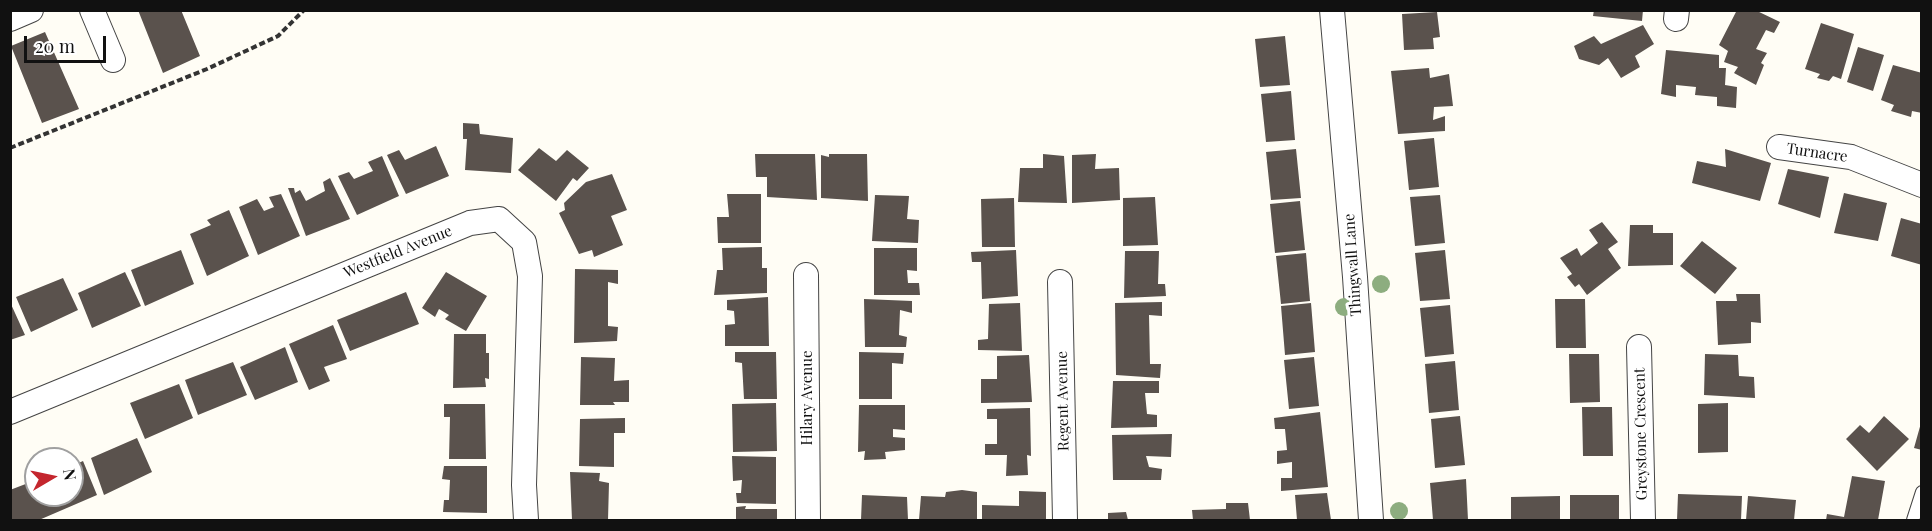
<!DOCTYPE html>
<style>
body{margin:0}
#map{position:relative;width:1932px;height:531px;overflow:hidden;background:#fffdf5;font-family:"Playfair Display",serif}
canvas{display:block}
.frame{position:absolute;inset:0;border:12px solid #111;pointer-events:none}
.north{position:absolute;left:24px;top:447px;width:60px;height:60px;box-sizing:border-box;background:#fff;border:2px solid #a0a0a0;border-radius:50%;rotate:81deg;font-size:16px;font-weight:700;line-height:24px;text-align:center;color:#111}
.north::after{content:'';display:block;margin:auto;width:21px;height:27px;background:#c4262e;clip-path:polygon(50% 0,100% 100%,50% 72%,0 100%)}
.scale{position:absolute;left:24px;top:36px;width:82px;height:27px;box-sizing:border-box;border:3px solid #111;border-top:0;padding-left:8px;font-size:18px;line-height:21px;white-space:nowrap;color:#111;-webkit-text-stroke:4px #fff;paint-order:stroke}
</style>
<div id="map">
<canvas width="1932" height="531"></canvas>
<div class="frame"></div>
<div class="north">N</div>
<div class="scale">20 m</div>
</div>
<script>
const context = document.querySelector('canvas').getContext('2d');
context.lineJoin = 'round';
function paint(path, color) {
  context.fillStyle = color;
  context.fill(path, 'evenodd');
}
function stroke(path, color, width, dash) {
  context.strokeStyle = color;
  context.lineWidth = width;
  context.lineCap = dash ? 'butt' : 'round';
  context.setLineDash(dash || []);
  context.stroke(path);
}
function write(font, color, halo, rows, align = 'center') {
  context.font = font + ' "Playfair Display",serif';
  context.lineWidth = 6;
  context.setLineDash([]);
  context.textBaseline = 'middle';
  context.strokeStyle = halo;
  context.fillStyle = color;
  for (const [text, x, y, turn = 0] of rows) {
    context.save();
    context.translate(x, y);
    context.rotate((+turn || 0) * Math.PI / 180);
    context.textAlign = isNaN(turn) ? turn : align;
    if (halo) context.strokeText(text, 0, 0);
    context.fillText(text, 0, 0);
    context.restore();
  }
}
paint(new Path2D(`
 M138,10H181L200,56L163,73Z
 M1594,10H1643L1642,21L1593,16Z
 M1737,10H1755L1780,22L1774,33L1766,30L1756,49L1767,53L1761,63L1764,65L1756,85L1734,73L1738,67L1724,62L1728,51L1719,45Z
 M1437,12L1440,37L1433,38L1434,49L1404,50L1402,14Z
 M1821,23L1854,34L1841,79L1833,76L1829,81L1817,78L1820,74L1805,69Z
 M1643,25L1654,44L1635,56L1640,67L1621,78L1608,58L1599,65L1579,59L1574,46L1594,36L1601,44Z
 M45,32L79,109L42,123L11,46Z
 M1285,36L1290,85L1260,87L1255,39Z
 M1858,47L1884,55L1873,91L1847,82Z
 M1666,50L1719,55V68H1726L1725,85L1737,87L1736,108L1717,106V97L1695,95L1696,87L1676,85V97L1661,94Z
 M1893,65L1922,73V113L1912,111L1911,117L1891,111L1894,105L1881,100Z
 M1429,68L1430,78L1449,74L1453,106L1434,107L1433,120L1445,116V131L1398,134L1391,71Z
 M1291,91L1295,140L1266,142L1261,94Z
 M463,123L479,124L480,134L513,138L511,173L465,170L467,139H463Z
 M1434,138L1439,187L1409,190L1404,141Z
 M436,146L449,176L406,194L387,155L399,150L405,160Z
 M539,148L556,161L567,150L589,168L577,181L573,178L556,201L518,170Z
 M1296,149L1301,198L1271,200L1266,152Z
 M1725,149L1771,163L1760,201L1692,183L1697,161L1726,167Z
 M755,154H815L817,200L767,197V177H756Z
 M829,154H867L868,201L821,198V155L829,157Z
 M1043,154L1064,156L1067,203L1018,202L1020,168H1043Z
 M1096,154L1095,169L1119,168L1120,200L1072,203V155Z
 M382,156L399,196L357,215L338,176L349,172L354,179L373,171L368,162Z
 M1788,169L1829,177L1820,218L1778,204Z
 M612,174L627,210L611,216L623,245L594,257L592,250L579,254L559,213L565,210L564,203L586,182Z
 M330,178L350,219L306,236L288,188H294L295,193L300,190L306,201L325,191L323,182Z
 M1844,193L1887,203L1878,241L1834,233Z
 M281,194L300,236L258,255L239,207L257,199L264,211L274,207L269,197Z
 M727,194H761V243H718L717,217H729Z
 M875,195L909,196L907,219L919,220L918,243L872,241Z
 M1440,195L1445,243L1415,246L1410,197Z
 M1155,197L1158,245L1123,246V198Z
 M1014,198L1015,247H982L981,199Z
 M1300,201L1305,250L1275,253L1270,204Z
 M229,210L249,256L207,276L190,234L211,225L207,220Z
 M1901,218L1922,224V265L1891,256Z
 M1602,222L1618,242L1608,249L1621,268L1587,295L1579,284L1575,287L1567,277L1572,274L1560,258L1577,248L1581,256L1598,243L1589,230Z
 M1630,225H1653V233H1673V265L1628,266Z
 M1702,241L1737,268L1715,294L1680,266Z
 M762,247V268H767V293L714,295L717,270H723L722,248Z
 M874,248H917V271L907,270L908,283H919L920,295H874Z
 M181,250L194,284L145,306L131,270Z
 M1016,250L1018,296L982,299L981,262H972L971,252Z
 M1445,250L1450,299L1420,301L1415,253Z
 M1125,251H1159L1158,284H1165L1166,296L1124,298Z
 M1306,253L1310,301L1281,304L1276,256Z
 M575,269L618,270V284L608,282V326L618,327L617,341L574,343Z
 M125,272L141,306L92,328L78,293Z
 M446,272L487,296L466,331L445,319L449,315L439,309L435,317L422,308Z
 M63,278L78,310L31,332L16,297Z
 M406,292L419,324L350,351L337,320Z
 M1736,294H1760L1761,323L1751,322V343L1718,345L1716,301H1737Z
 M768,297L769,346H725V325L735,324L734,311L727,310V300Z
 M864,299L912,301V313L900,310L899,335L907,337L906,347H865Z
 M1555,299H1585L1586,348H1556Z
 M10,302L25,335L10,340Z
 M1162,302V316L1149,315L1150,364H1161L1160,378L1116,375L1115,303Z
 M1020,303L1022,351L978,350V340L988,339L989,304Z
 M1311,303L1315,352L1285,355L1281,306Z
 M1450,305L1454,354L1425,357L1420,308Z
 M333,325L347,359L324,367L330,381L309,390L289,344Z
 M454,334H486V353H489V379L485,378L486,387L453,388Z
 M285,347L298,382L255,400L240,367Z
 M735,352H776L777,399H744L742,363L735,362Z
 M859,352L904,353L903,364L892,363V399H859Z
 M1569,354H1599L1600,402L1570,403Z
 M1705,354L1738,355L1739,376L1754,377L1755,398L1704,395Z
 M1029,355L1032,402L981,403V379H997V356Z
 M581,357L615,358L614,381L629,380V402H613L615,405H580Z
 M1314,357L1319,406L1289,409L1284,360Z
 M1455,361L1459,410L1429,413L1425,364Z
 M233,362L247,395L198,415L185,380Z
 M1113,381H1159V393H1145L1147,414L1157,415V427L1111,428Z
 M179,384L193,418L145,439L130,403Z
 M776,403L777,451L733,452L732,404Z
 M1728,403V452L1698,453V404Z
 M444,404H485L486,459H449L450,417H444Z
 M859,405H905V430L893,429V437L905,438V450L885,452L886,459L864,460L865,451L858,452Z
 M1582,407H1612L1613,456H1583Z
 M1030,408L1031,456L1027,455L1028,475L1006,476L1007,455H985V444H997V419H987V409Z
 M1320,412L1328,487L1281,491V478H1292V462L1277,464V451L1287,450L1285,429H1275L1274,418Z
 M1460,416L1465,465L1435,468L1431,419Z
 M1884,416L1909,439L1877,471L1846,439L1860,425L1869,433Z
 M625,418V433H614V467L579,466L580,419Z
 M1921,423H1922V450L1914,448Z
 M1172,434L1171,457L1146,456L1149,467L1162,469L1161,480H1113L1112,435Z
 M137,438L152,472L104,495L91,458Z
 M732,456L776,457V504L737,503L736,493H741L742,480L733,481Z
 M83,461L97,495L39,520H10V490L36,480V495H72V466Z
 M444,466H487V513L443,512L444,500H449L450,480L442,479Z
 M570,472L600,473L599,481L609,483L608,520H572Z
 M1852,476L1885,481L1878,520H1826L1827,514L1844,517Z
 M1466,479L1468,520H1433L1430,483Z
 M962,490L977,492V520H919L921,496L945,497L946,492Z
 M1019,491L1046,492V520H982V505L1019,506Z
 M1327,493L1331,520H1297L1295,495Z
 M1678,494L1742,496L1741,520H1677Z
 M862,495L907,497L908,520H861Z
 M1570,495H1619V520H1570Z
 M1560,496V520H1511V497Z
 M1748,496L1796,500L1794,520H1746Z
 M1226,503H1248L1250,520H1193L1192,510L1226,509Z
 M746,506L745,509H777V520L736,519V507Z
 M1126,512L1128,520H1108V513Z`), '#5a524d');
const service = new Path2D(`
 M1913,520L1922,492`);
const minor = new Path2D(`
 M92,10L113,60
 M1332,10L1355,277L1371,520
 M10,19L31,10
 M1676,19L1677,10
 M1779,147L1851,157L1922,185
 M806,275L808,520
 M1060,282L1065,520
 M1639,347L1643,520
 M10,412L470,223L499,219L524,242L530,276L524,485L526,520`);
stroke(service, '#444', 14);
stroke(minor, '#444', 26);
stroke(new Path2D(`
 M10,148L207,69L278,36L304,10`), '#333', 4, [6, 3]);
stroke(service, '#fff', 12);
stroke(minor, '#fff', 24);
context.fillStyle = '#8dad7f';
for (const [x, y] of [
 [1381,284],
 [1344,307],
 [1399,511]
]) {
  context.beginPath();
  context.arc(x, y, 9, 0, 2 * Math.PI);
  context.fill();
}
write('15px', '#111', '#fff', [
 ["Turnacre",1817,153,8],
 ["Westfield Avenue",398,252,-22],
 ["Thingwall Lane",1353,265,-94],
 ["Hilary Avenue",807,398,-90],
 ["Regent Avenue",1063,401,-91],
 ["Greystone Crescent",1641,434,-91]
]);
</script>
